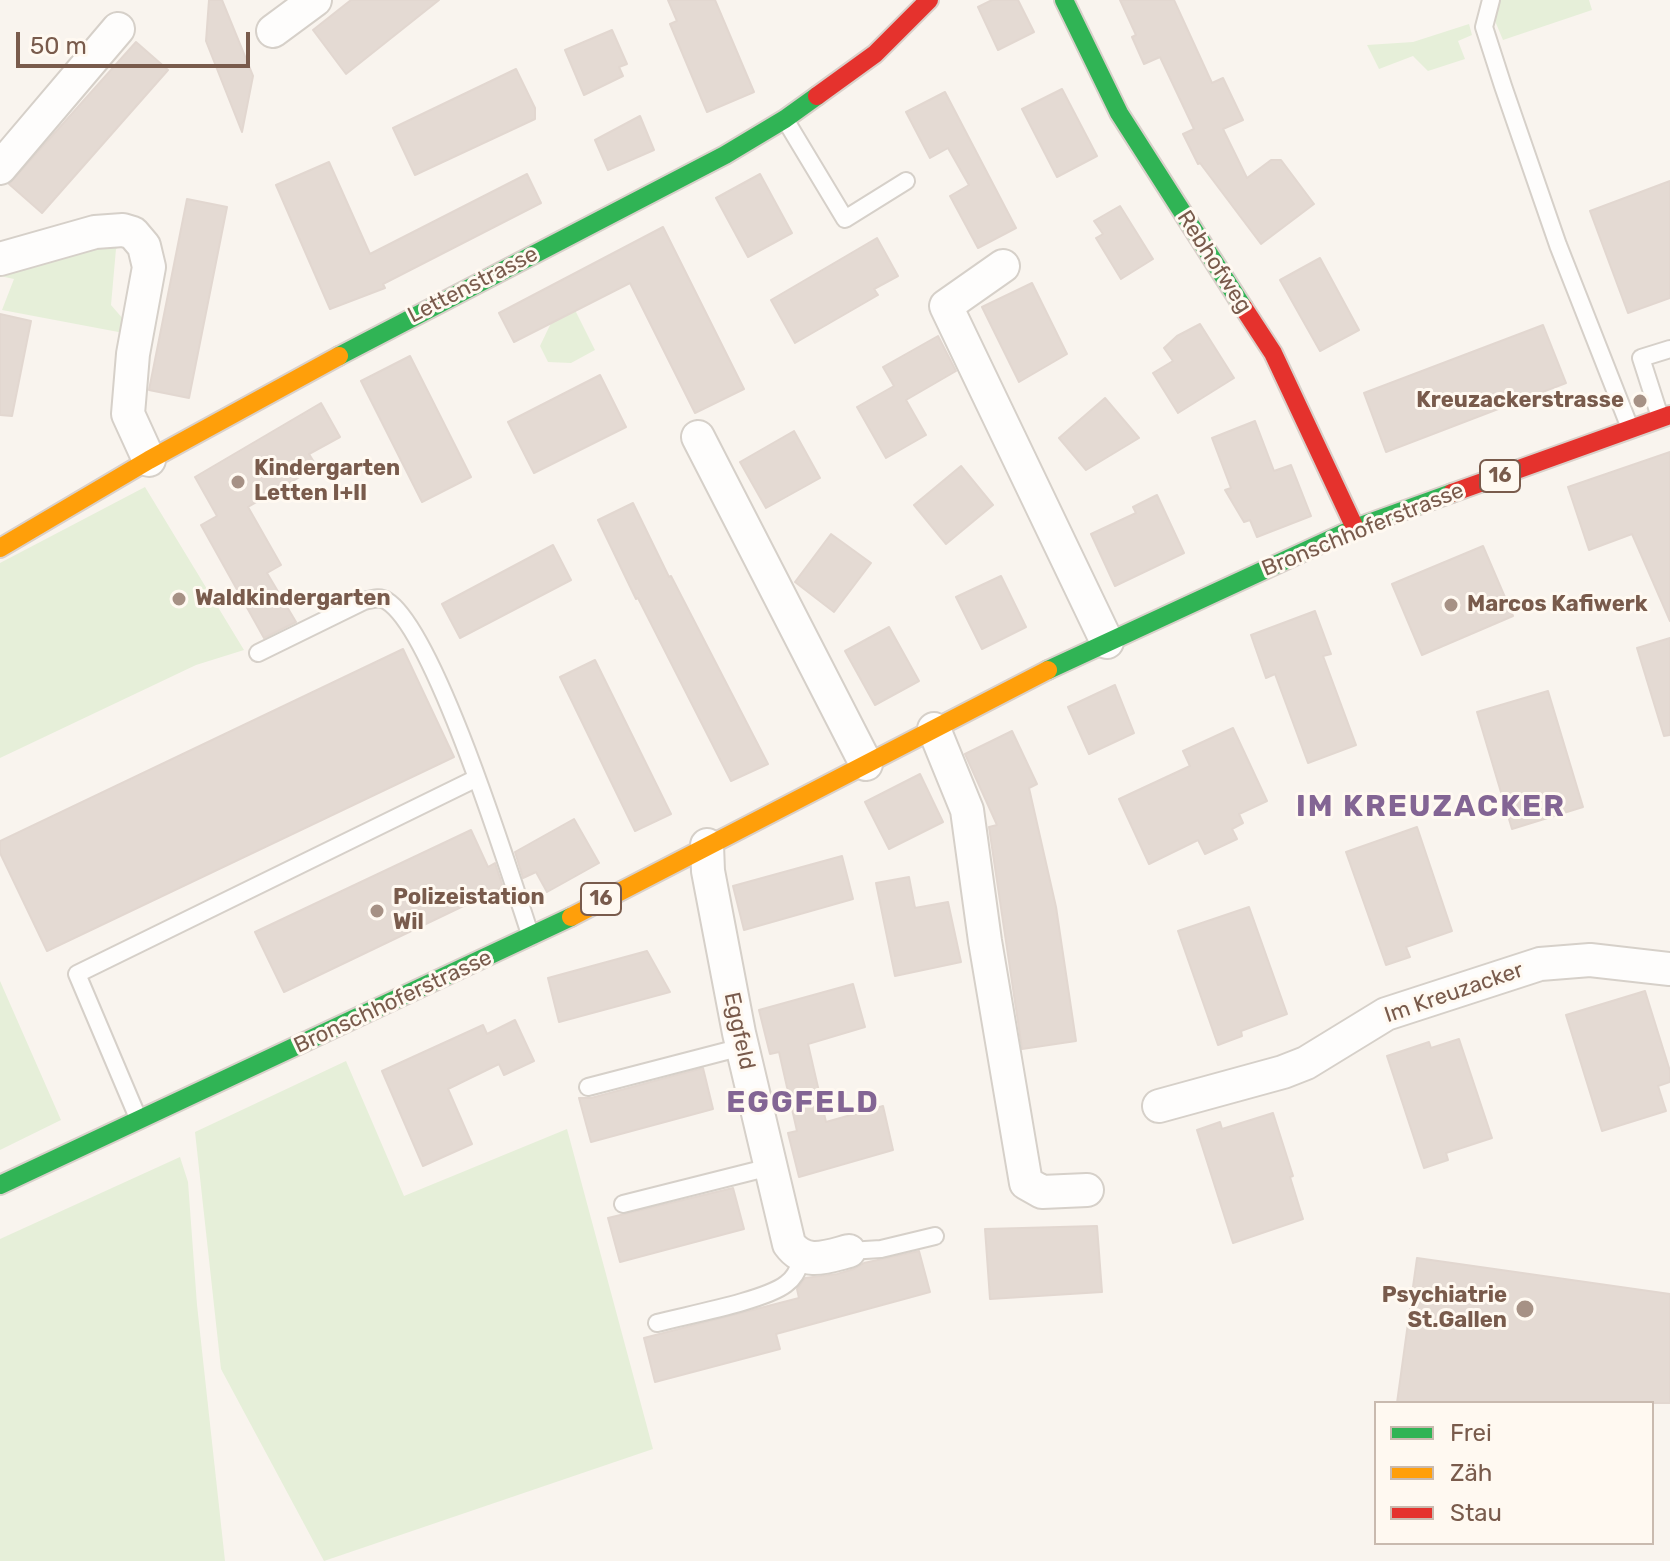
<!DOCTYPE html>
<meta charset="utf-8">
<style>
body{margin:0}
#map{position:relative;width:1670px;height:1561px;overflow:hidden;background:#f9f4ee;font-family:Rubik,sans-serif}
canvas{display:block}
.legend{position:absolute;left:1374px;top:1401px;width:280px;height:144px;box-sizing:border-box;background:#fff9f1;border:2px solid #c9baaf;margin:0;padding:10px 14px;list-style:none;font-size:24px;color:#795b4c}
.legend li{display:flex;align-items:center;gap:16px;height:40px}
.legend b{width:40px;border:2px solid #c9baaf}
.scale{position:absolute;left:16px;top:32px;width:234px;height:36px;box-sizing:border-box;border:4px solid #795b4c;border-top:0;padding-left:10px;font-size:24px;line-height:28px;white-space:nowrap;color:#795b4c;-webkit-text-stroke:6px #fff9f1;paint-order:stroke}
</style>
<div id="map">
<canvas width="1670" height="1561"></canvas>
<ul class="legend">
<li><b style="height:10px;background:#30b455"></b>Frei</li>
<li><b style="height:10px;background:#ff9f0a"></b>Zäh</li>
<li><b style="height:10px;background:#e5322d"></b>Stau</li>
</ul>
<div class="scale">50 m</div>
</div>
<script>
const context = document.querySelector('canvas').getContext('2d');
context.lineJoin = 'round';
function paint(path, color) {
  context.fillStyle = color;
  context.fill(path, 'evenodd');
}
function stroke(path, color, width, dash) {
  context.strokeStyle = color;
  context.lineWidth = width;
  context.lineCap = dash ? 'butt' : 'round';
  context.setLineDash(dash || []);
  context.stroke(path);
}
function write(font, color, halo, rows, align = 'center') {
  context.font = font + ' Rubik,sans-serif';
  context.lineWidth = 6;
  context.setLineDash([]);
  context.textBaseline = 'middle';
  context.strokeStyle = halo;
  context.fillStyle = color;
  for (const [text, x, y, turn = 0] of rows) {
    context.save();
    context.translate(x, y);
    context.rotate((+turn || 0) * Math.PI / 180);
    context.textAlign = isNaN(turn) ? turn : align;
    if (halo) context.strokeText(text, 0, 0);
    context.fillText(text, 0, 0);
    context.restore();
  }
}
paint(new Path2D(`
 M1498,0H1589L1592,10L1503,40L1495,21Z
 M1469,24L1472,35L1458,41L1465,59L1428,71L1413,56L1379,69L1367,45L1413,42Z
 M124,245L116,249L111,305L130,327L129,334L2,310L14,279L0,276V271L36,254Z
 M575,310L595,350L571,363L548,362L540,346L551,323Z
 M145,487L244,650L196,665L0,758V563Z
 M0,981L61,1120L0,1150Z
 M346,1061L404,1196L567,1129L653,1449L324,1561L221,1369L195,1132Z
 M180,1157L188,1182L197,1305L225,1561H0V1239Z`), '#e6efd9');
const building = new Path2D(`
 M209,0H222L253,76L242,132L206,41Z
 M351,0H439L346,74L313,30Z
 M668,0H715L754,92L707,112L670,24L677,21Z
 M992,0H1018L1034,32L998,50L978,7Z
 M1120,0H1174L1212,83L1223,78L1243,120L1223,129L1247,178L1271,160H1281L1314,204L1261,244L1200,163L1198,164L1183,134L1194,129L1160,57L1144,64L1132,37L1136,35Z
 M612,30L627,64L619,67L623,76L584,95L565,50Z
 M136,42L168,70L42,213L9,184Z
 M516,69L535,108V119L415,175L393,128Z
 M1062,89L1097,156L1057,177L1022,109Z
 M945,92L1016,228L978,248L950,196L969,185L948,148L930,158L906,112Z
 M640,116L654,150L608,170L595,140Z
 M329,162L370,254L527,174L541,203L383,284L385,288L330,309L276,185Z
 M760,174L792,233L748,257L716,198Z
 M1670,181V298L1628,313L1590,211Z
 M187,199L227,207L189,398L149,390Z
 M1120,206L1153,259L1121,279L1096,238L1103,234L1094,221Z
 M663,227L744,389L695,413L630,283L514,342L499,313Z
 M877,238L898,276L874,289L878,295L795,343L771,300Z
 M1320,258L1359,330L1320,351L1280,280Z
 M1032,283L1067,354L1019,382L982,307Z
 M0,314L31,321L12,416L0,415Z
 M1200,324L1234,378L1178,413L1153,373L1173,361L1164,348L1177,336Z
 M1543,325L1566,383L1386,452L1364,393Z
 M938,336L956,371L906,400L926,435L886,458L857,407L894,386L883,367Z
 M410,356L471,477L422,502L361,381Z
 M600,375L626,427L534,473L508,422Z
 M1105,398L1139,438L1086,470L1059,438Z
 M321,403L340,437L309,454L317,467L248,507L281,565L267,573L296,622L264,638L201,525L217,516L195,477Z
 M1255,421L1274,471L1291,465L1311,516L1257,537L1250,520L1244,522L1225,490L1231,488L1212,438Z
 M794,431L820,478L766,508L740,462Z
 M1670,452V621L1632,534L1589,550L1568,487Z
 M961,466L993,505L946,544L914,505Z
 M1157,495L1184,553L1115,586L1091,534L1136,513L1133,507Z
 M633,503L669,577L671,576L768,764L731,781L638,598L636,599L598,520Z
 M831,534L871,563L834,612L795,582Z
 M553,545L571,580L460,638L442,604Z
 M1483,546L1513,616L1422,655L1392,584Z
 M1001,576L1026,627L982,649L956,597Z
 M1315,611L1331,654L1323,656L1356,745L1308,763L1275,674L1266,678L1251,635Z
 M889,627L919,681L875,705L845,651Z
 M1670,638V735L1664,736L1637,648Z
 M403,649L454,757L47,951L0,853V841Z
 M595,660L671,814L635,831L560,677Z
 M1115,685L1134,733L1089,754L1068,707Z
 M1548,691L1583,807L1512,829L1477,712Z
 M1233,728L1267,801L1239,814L1243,823L1232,829L1237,839L1205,854L1198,840L1149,864L1119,799L1190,766L1183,751Z
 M1012,731L1037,784L1029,788L1056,907L1076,1041L1022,1049L989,827L997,825L965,754Z
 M920,774L943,822L889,849L865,802Z
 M574,819L599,863L547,892L536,872L523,878L515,852Z
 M1417,827L1452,931L1406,947L1410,957L1386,965L1346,852Z
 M471,830L488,867L495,863L503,887L284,992L255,932Z
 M842,856L853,899L744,930L733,886Z
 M909,877L915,908L948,902L961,962L895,976L876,883Z
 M1249,907L1287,1014L1241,1031L1242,1036L1218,1045L1178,931Z
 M647,951L670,992L559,1022L548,978Z
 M853,984L865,1027L808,1044L826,1122L883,1106L893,1150L799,1177L788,1133L797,1131L779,1052L770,1054L759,1010Z
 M1645,991L1670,1071V1082L1658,1086L1666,1111L1602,1131L1566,1015Z
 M515,1020L534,1061L504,1075L499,1064L448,1089L472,1144L423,1166L382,1071L483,1025L487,1034Z
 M1459,1039L1492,1138L1446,1153L1448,1160L1424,1168L1387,1056L1429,1042L1431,1048Z
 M703,1068L713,1109L591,1142L579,1098H591Z
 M1273,1113L1293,1176L1290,1177L1303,1219L1233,1243L1197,1130L1220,1122L1222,1129Z
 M733,1188L744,1229L620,1262L608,1218Z
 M1097,1226L1102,1292L990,1299L985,1229Z
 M919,1251L930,1292L776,1334L780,1349L655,1382L644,1338L799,1298L797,1289L805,1278L837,1274L854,1269L864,1263Z
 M1417,1258L1670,1294V1403H1397Z`);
paint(building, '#e4dad3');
stroke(building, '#e2d7d0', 2);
const lane = new Path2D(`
 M1491,0L1484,27L1503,86L1558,245L1630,428
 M786,121L845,219L906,181
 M1660,417L1641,358L1670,349
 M258,653L364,601C372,599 380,596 387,601C435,631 510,874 531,937
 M588,1087L742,1047
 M138,1118L77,974L477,778
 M623,1204L770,1167
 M849,1251L881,1249L935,1236
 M657,1323C687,1315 764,1301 786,1284C796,1277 798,1268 803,1257`);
const street = new Path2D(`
 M273,31L315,0
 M0,168L118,29
 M0,259L95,232L123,230L133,233L144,246L149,267L133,354L128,414L149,460
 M1003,266L946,306L1107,642
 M698,437L866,764
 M934,729L967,810L985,941L1026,1183L1042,1192L1087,1190
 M707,845L708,871L739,1033L789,1244C805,1266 826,1257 849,1251
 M1159,1106L1283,1072L1306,1063L1386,1014L1540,964L1590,960L1670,969`);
const fast = new Path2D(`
 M1064,0L1119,113L1243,307
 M339,356L725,155L785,119L817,96
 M1048,670L1355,528L1452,493
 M0,1185L571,917`);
const slow = new Path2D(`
 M0,548L149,460L339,356
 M571,917L1048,670`);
const jam = new Path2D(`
 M817,96L875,54L929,0
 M1243,307L1273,353L1355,528
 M1452,493L1670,415`);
stroke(lane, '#d6d0c9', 20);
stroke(street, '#d6d0c9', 36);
stroke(fast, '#d9d0ca', 22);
stroke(slow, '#d9d0ca', 22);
stroke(jam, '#d9d0ca', 22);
stroke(lane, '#fefdfc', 16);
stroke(street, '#fefdfc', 32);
stroke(fast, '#30b455', 18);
stroke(slow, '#ff9f0a', 18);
stroke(jam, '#e5322d', 18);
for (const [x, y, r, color] of [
 [1640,401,8,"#a69185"],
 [238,482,8,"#a69185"],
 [179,599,8,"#a69185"],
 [1451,605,8,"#a69185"],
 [377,911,8,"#a69185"],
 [1525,1309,10,"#a69185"]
]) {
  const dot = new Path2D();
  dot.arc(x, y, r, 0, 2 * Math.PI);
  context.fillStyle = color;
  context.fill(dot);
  stroke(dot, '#fff9f1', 3);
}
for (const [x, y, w] of [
 [1500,476,40],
 [601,899,40]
]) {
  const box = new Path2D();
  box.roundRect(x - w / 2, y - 16, w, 32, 6);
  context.fillStyle = '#fff9f1';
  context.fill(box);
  stroke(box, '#795b4c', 2);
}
write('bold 20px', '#795b4c', null, [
 ["16",1500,476],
 ["16",601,899]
]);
write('22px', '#795b4c', '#fff9f1', [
 ["Rebhofweg",1214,262,57],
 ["Lettenstrasse",473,285,-27],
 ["Bronschhoferstrasse",1363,530,-22],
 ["Im Kreuzacker",1454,993,-19],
 ["Bronschhoferstrasse",393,1002,-25],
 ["Eggfeld",739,1031,78]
]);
write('bold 22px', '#795b4c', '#fff9f1', [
 ["Kreuzackerstrasse",1624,401,"right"],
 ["Kindergarten",254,469],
 ["Letten I+II",254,494],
 ["Waldkindergarten",195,599],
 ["Marcos Kafiwerk",1467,605],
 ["Polizeistation",393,898],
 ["Wil",393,923],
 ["Psychiatrie",1507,1296,"right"],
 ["St.Gallen",1507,1321,"right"]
], 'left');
context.letterSpacing = '2px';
write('bold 30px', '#836594', '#fff9f1', [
 ["IM KREUZACKER",1431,807],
 ["EGGFELD",803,1103]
]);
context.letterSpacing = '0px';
</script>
